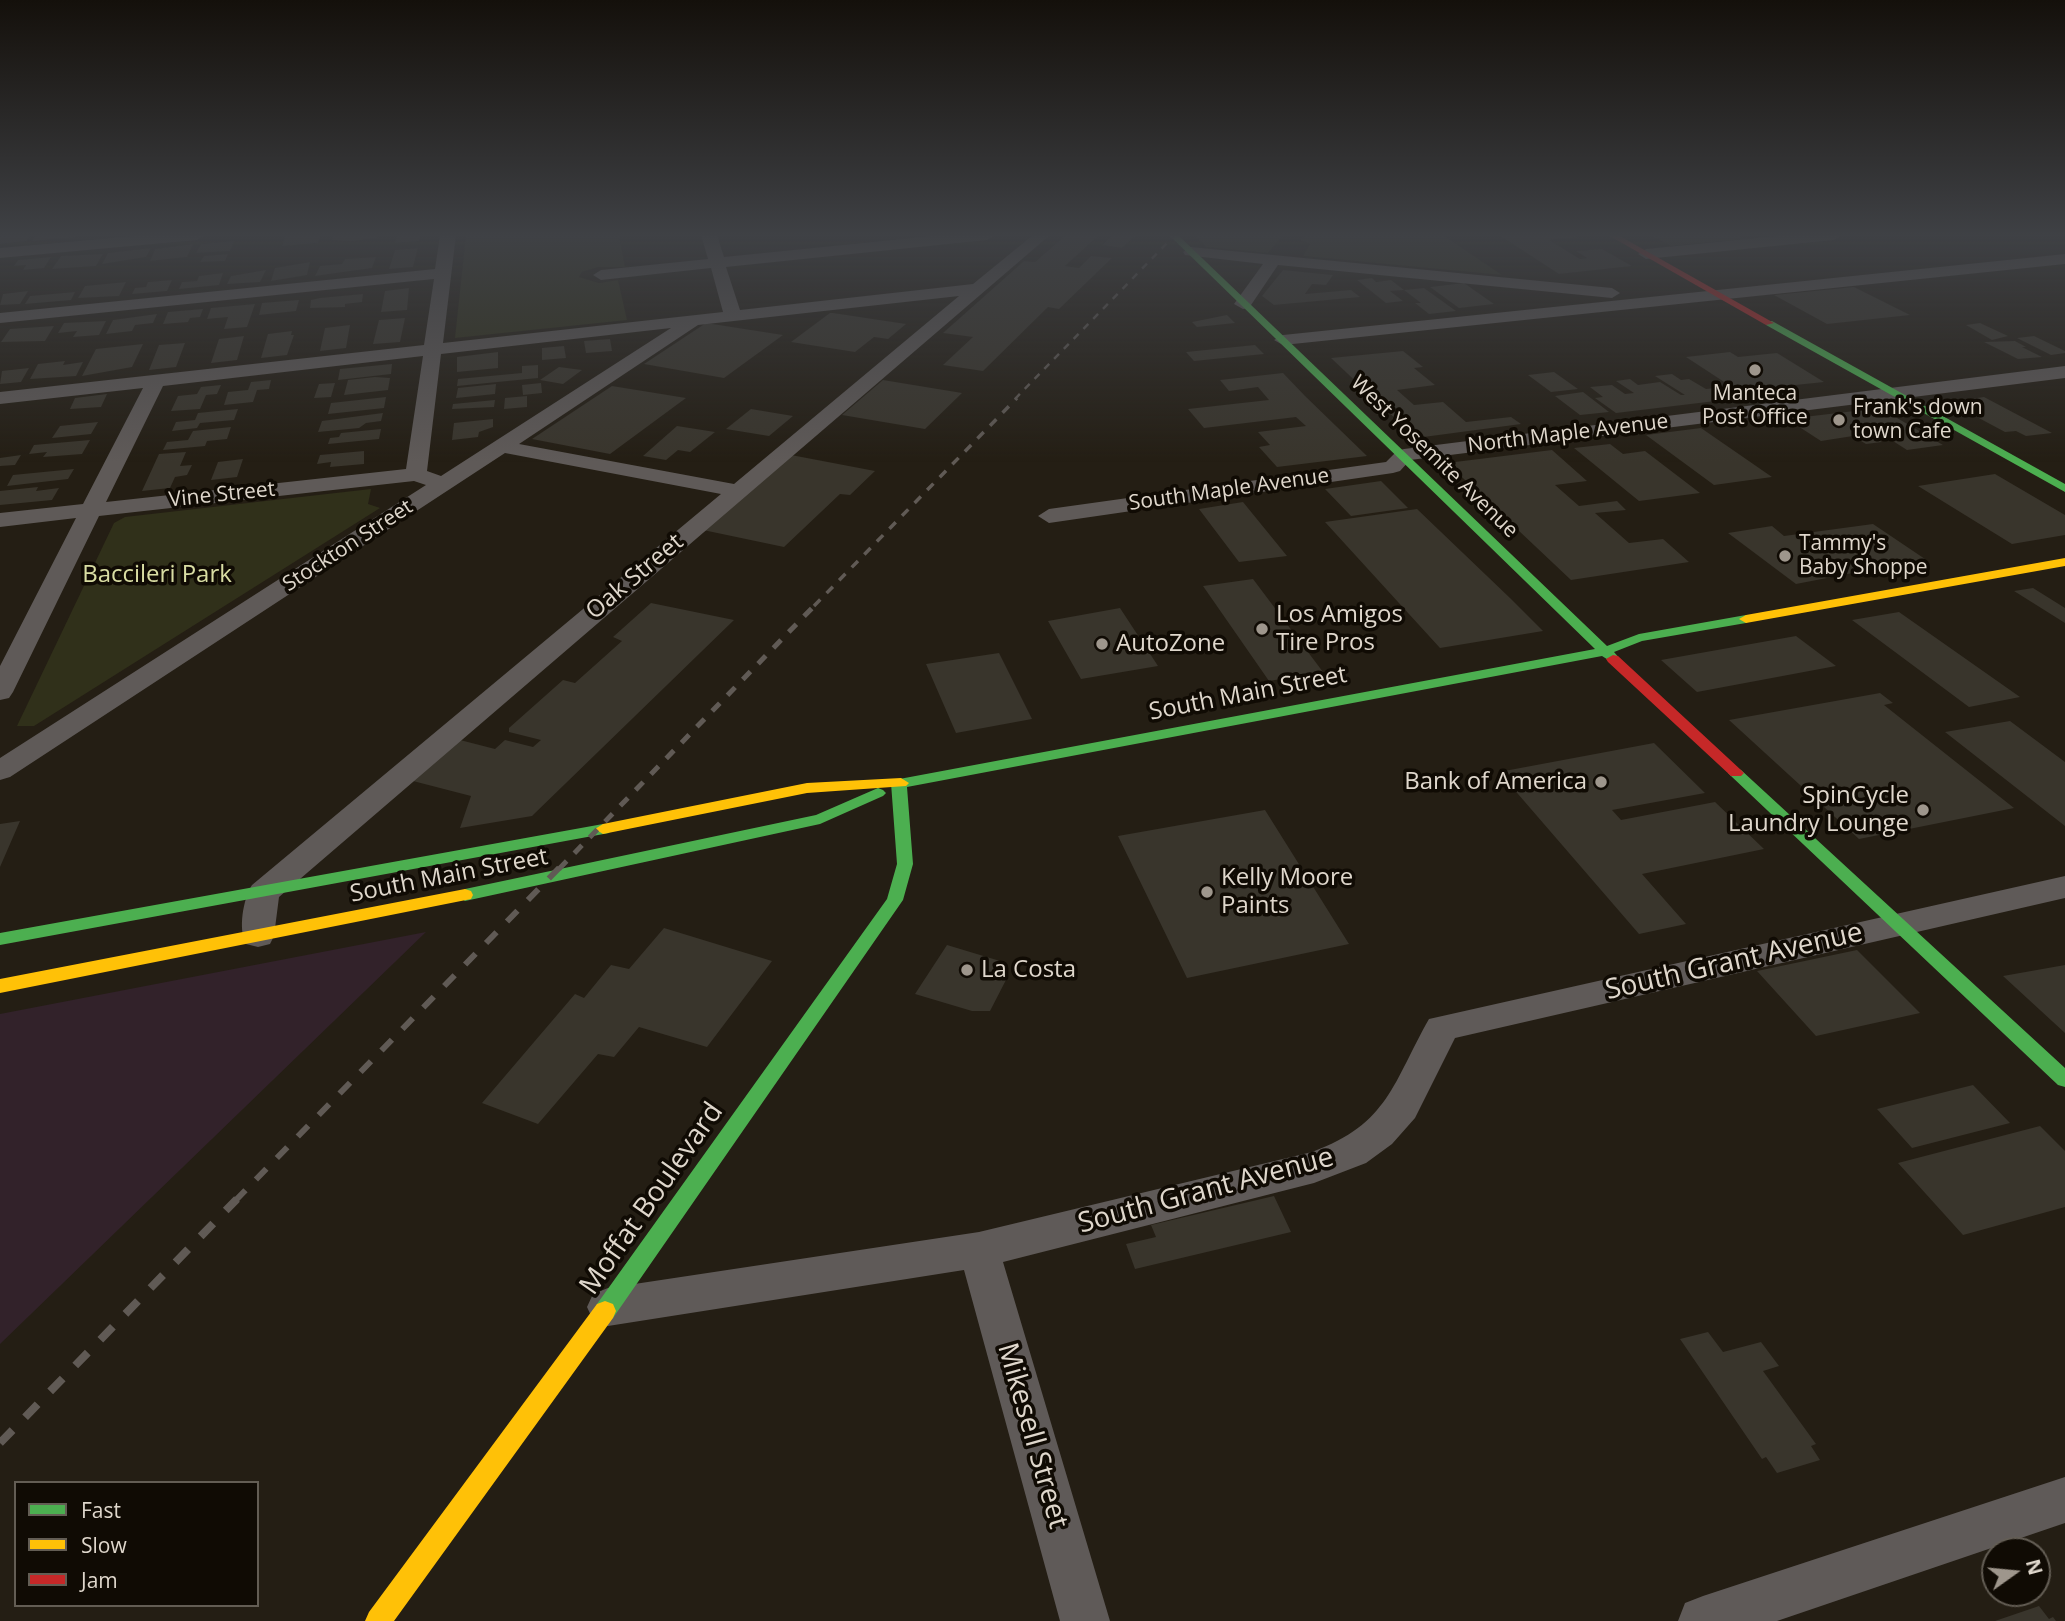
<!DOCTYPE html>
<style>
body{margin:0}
#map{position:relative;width:2065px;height:1621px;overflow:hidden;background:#241e14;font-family:"Open Sans",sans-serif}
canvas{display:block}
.legend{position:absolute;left:14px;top:1481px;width:245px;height:126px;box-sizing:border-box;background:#100b04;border:2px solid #635d54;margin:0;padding:9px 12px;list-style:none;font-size:21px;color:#dfd7cc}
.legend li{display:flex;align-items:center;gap:14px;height:35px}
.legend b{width:35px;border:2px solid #635d54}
.north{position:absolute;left:1981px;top:1537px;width:70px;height:70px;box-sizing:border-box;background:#100b04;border:2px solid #635d54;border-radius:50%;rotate:75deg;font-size:19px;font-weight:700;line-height:28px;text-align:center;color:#dfd7cc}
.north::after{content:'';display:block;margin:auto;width:24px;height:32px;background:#9e968c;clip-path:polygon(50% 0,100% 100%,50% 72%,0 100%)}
</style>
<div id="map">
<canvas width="2065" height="1621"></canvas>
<ul class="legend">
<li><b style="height:9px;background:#4caf50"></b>Fast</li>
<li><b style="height:9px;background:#ffc107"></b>Slow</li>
<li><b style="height:9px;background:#c62828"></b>Jam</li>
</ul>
<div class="north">N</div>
</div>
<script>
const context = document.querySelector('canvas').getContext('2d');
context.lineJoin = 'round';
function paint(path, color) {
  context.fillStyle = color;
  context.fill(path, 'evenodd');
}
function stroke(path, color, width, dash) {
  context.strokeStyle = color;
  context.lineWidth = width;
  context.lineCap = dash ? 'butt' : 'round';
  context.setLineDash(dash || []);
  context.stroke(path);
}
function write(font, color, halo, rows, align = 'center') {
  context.font = font + ' "Open Sans",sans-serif';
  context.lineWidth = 7;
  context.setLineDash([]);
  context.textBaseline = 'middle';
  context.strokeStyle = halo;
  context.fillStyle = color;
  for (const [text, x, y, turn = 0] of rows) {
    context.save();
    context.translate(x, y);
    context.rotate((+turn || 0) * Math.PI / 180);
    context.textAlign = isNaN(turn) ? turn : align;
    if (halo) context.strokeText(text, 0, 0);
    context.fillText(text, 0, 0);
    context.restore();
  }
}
paint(new Path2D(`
 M426,932L0,1344V1014Z`), '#32222a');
paint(new Path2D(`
 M466,235H619L625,267H598L582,272L579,277L599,283L618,280L627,320L455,338Z
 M1194,235H1283L1268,253L1206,247Z
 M1308,235H1443L1502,275L1303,256L1310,244L1300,240Z
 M1650,235H1736L1744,239L1671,246Z
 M371,489L368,504L380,508L34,726H17L114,523L125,517Z`), '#30301a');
paint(new Path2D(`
 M9,235H31L26,241L0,244V237Z
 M36,235H75V237L32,241Z
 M320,235L318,243L282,246L285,236Z
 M333,235H378L377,238L352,241L332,240Z
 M397,235H420L419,241L395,243Z
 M1066,235H1099L1065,266L1079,268L1091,256L1112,258L1059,309L1048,307L983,371L943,365L973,337L943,333L1024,261L1035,262Z
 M1113,235H1136L1122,248L1102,245Z
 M1499,235H1574L1578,237L1549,240L1580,259L1587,258L1576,251L1602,249L1632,266L1559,274Z
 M234,241L230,251L196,253L201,244Z
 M193,244L187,257L150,261L155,249Z
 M151,248L146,257L102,264L108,253Z
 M418,248L413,267L389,269L395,250Z
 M103,254L96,266L52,269L61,256Z
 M228,254L225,261L200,262L204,256Z
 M51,257L44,268L23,270L26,265L14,266L18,260Z
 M376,257L372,268L315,276L320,266L342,264L345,259Z
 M310,262L307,275L271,281L275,268Z
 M266,270L260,282L227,284L231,276Z
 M1283,270L1333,275L1326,285L1312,284L1305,294L1351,290L1360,297L1274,305L1262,296Z
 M223,273L219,285L179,289L182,282L197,281L199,276Z
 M1372,278L1376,282L1391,280L1404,290L1424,288L1456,311L1429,314L1415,303H1421L1404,290L1390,291L1403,301L1386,303L1357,280Z
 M172,280L167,291L132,294L135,288L146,287L148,282Z
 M126,282L119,296L78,298L85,286Z
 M1464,283L1494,304L1459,308L1430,287Z
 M1854,287L1910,315L1827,324L1774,295Z
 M409,288L407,310L381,312L385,291Z
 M28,291L20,304L0,305L3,294Z
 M75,292L71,300L25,304L30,296Z
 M363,294L362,302L345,304V307L310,308L311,300L320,298Z
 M299,300L296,311L259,315L262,303Z
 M255,304L247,327L224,329L228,317L207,319L211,308Z
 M203,309L200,317L190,318L188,322L163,324L168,312Z
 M830,313H833L906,324L888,339L874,337L855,352L791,342Z
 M157,314L153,323L135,325L132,331L106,334L113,320Z
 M1227,315L1235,323L1197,327L1192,322Z
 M405,318L400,342L373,344L379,320Z
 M106,321L99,335L73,337L77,331L58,333L64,323Z
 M706,323L783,335L724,378L644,364Z
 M1980,323L2008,336L1992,340L1966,325Z
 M350,325L346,348L320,351L325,328Z
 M54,326L45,341L1,342L10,329Z
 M292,331L291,335H294L287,355L261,358L268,334Z
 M244,336L237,360L211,363L219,339Z
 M2034,336L2065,351V353L2051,355L2017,338Z
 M610,339L612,351L586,353L584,341Z
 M2015,341L2026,347H2022L2042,357L2018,359L1984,342Z
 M185,343L176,367L149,370L159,345Z
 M143,344L132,367L82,376L96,349Z
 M1255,345L1264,354L1194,361L1186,352Z
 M564,346L566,358L542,360V348Z
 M1403,351L1423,367L1414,368L1435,385L1397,390L1414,405L1443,402L1466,422L1511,417L1521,424L1416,438L1331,358Z
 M498,352V368L457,372V357Z
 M1730,352L1738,357L1777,353L1824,382L1738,391L1686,357Z
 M65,361L63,365L83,362L76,376L30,379L38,364Z
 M392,364L391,374L338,380L340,369Z
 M538,365V378L457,386L458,379L522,373V366Z
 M559,367L582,370L563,384L540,380Z
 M29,368L21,382L0,384L2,371Z
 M1554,372L1578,389L1551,392L1528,375Z
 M1283,373L1305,396L1367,456L1277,467L1259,447L1270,445L1258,432L1306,426L1296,417L1204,428L1188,409L1269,400L1258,387L1229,391L1220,380Z
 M1672,374L1681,380L1689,379L1706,389L1715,388L1732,399L1616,413L1595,398L1603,397L1590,387L1612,385L1625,394L1634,393L1616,381L1630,379L1638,385L1660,382L1681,395H1685L1655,376Z
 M375,377L390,378L388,390L344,395L348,380Z
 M271,380L269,389L257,390L253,402L224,405L228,392L248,390L251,382Z
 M883,380L962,393L925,429L842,415Z
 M335,383L331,397L314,398L319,384Z
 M541,383L542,393L523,395L522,385Z
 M496,384L495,394L456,398L458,388Z
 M221,385L217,394L206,395L200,409L171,411L178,396L197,394L201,387Z
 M612,386L686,398L610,454L532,439Z
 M1583,392L1609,412L1580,415L1555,396Z
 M107,394L101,407L70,409L75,398Z
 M527,396V407L504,409L505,398Z
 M386,397L384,408L328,414L331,403Z
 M1984,397L2052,433L2026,436L2016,431L2005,432L1949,402Z
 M495,400L494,407L452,409L453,404Z
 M1880,408L1943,445L1907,450L1882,434L1870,435L1882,442L1866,444L1853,436L1821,441L1787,419Z
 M238,409L234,420L200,423L197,428L172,431L176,422L195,420L198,413Z
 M751,409L793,416L769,436L726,429Z
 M383,413L381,421L366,423L359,428L318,432L322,421Z
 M493,419V427L479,432L478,437L452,440L454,423Z
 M98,422L91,434L52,438L60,426Z
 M677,426L715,432L690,452L678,450L666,460L643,456Z
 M231,427L227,439L207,441L205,446L163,450L167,442L188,440L193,431Z
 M1701,428L1772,477L1714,485L1646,435Z
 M381,429L379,439L328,444L330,438L339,437L341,433Z
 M90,440L82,454L43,457L47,452L29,454L34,445Z
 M1610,444L1623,454L1645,451L1700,493L1639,501L1574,448Z
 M1552,450L1587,481L1555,485L1579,506L1617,501L1626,510L1595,513L1629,543L1663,539L1689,562L1571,580L1447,463Z
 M364,451V464L330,467L331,462L317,464L320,455Z
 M186,452L180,466L192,465L187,475L175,477L170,488L142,491L159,454Z
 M21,455L15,465L0,466V458Z
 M791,455L875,471L850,495L840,494L784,547L703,530Z
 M243,459L237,477L211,480L218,462Z
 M74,469L68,479L7,486L13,475Z
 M1995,474L2065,515V535L2012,544L1918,486Z
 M1381,481L1408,508L1351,516L1325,489Z
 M38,487L36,491L59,488L52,500L0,505V491Z
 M1243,502L1287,556L1239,562L1199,509Z
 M1417,509L1510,598L1543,631L1440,648L1325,522Z
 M1873,524L1925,559L1796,584L1728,533L1772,526L1784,536Z
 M1253,579L1323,672L1269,681L1203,586Z
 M2033,588L2065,608V623L2014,591Z
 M651,603L734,620L532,816L460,828L471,796L413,781L460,740L495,749L505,740L533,747L541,740L509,732V728L563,680L575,683L622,641L613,637Z
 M1120,608L1158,666L1081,679L1048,621Z
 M1899,612L2020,697L1969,707L1852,620Z
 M1796,636L1836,666L1697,692L1661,660Z
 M999,653L1032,719L956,733L926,664Z
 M1880,693L1893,703L1884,705L2014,808L1859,839L1729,720Z
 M2010,721L2065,762V826L1945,732Z
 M1654,743L1705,793L1612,810L1621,820L1715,802L1764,849L1642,874L1686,924L1639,934L1499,772Z
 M1265,810L1349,944L1187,978L1118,836Z
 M20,821L0,867V824Z
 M664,928L772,961L707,1047L639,1027L614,1057L598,1054L538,1124L482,1103L575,994L584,998L611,965L629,969Z
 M947,945L1000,961L1007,978L990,1011H972L915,994Z
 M1857,950L1920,1013L1816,1036L1757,971Z
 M2065,965V1033L2003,976Z
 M1973,1085L2010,1123L1912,1148L1877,1109Z
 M2040,1126L2065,1151V1207L1963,1235L1898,1163Z
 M1274,1196L1291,1232L1135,1269L1126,1244L1156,1237L1151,1225Z
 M1708,1332L1723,1352L1761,1342L1779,1366L1763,1371L1816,1444L1811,1446L1820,1460L1777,1473L1766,1457L1762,1459L1680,1339Z
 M2039,1606L2049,1619L2053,1617L2056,1621H1995Z`), '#39352c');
paint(new Path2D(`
 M146,235H205L197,240L0,258V248Z
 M440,235H456L443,343L723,312L711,268L601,280L593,275L601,270L708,259L701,235H717L724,257L942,235H995L987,240L726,267L740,310L973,284L1033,235H1050L279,897L274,936L270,944L258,947L246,944C238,930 243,899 252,885L721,494L505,453L10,777L0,780V758L426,485L414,481L99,516L13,692L9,698L0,700V666L76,518L0,527V513L83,504L143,388L0,404V392L424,345L434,279L0,323V313L435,269ZM959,296L734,484L519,444L698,325ZM671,328L441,476L427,471L441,354ZM423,356L406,469L106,502L163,386Z
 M1788,235H1842L1834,240L1646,259L1638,254L1646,249Z
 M1191,247L1612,288L1620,293L1612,298L1278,265L1249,308L1243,309L1234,304L1263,264L1185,255L1183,252Z
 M2065,254V264L1283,345L1274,340L1283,335Z
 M2065,366V378L1410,460L1400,471L1393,473L1049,523L1038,516L1049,509L1386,462L1397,451L1404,449Z
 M2065,876V898L1455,1038L1415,1118L1392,1144L1366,1163L1314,1183L1003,1262L1110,1621H1060L964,1270L608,1326L593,1320L587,1307L593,1294L608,1288L979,1232L1312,1152C1389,1124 1393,1082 1429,1019Z
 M2065,1477V1523L1777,1621H1678L1685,1603L1703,1596Z`), '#5f5a58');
paint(new Path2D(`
 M1169,235H1178L1607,646L1639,634L1746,615L1753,619L1746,623L1642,641L1614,652L1620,659L1613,663L1602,656L907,787L913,864L903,900L613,1318L605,1321L597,1318L594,1311L597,1304L887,899L897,864L891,783L894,780L1595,649Z
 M1766,321H1772L2065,484V492L1766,325Z
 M1736,768L1741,770L2065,1068V1087L2058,1085L1731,776L1728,773Z
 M878,788L883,790L886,793L883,796L820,824L465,901L457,895L465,889L816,815Z
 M603,824L609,825L611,829L609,833L0,945V933Z`), '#4caf50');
paint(new Path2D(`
 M2065,558V566L1746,623L1739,619L1746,615Z
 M901,778L909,783L906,786L807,793L603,834L595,829L603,824L807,783Z
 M465,889L471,891L473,895L471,899L0,993V979Z
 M605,1301L613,1304L616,1311L613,1318L394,1621H365L369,1612L597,1304Z`), '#ffc107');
paint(new Path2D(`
 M1608,235H1618L1774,323L1766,325Z
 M1613,655L1618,656L1741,770L1744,773L1741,776H1731L1608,662L1606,659Z`), '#c62828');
stroke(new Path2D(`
 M1015,399L1175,235`), '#605a55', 2.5, [7, 7]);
stroke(new Path2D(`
 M814,606L1017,398`), '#605a55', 3.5, [9, 9]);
stroke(new Path2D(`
 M559,869L815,605`), '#605a55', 5, [11, 11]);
stroke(new Path2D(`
 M235,1201L560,867`), '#605a55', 6, [15, 15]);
stroke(new Path2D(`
 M0,1443L237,1199`), '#605a55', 8, [18, 18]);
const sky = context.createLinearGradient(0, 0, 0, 462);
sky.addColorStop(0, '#14100b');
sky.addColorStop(0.51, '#3f4145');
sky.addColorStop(1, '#3f414500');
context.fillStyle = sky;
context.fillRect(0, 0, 2065, 462);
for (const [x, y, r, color] of [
 [1755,370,7,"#9e968c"],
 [1839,420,7,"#9e968c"],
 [1785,556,7,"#9e968c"],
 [1262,629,7,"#9e968c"],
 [1102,644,7,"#9e968c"],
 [1601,782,7,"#9e968c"],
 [1923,810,7,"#9e968c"],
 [1207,892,7,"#9e968c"],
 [967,970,7,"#9e968c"]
]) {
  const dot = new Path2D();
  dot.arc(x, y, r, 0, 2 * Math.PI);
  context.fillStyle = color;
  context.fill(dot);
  stroke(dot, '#100b04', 2.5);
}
write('21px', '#dfd7cc', '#100b04', [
 ["Manteca",1755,394,"center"],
 ["Post Office",1755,418,"center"],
 ["Frank's down",1853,408],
 ["town Cafe",1853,432],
 ["Tammy's",1799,544],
 ["Baby Shoppe",1799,568]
], 'left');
write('21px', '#dfd7cc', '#100b04', [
 ["North Maple Avenue",1568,434,-7],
 ["West Yosemite Avenue",1434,457,44],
 ["South Maple Avenue",1229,490,-8],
 ["Vine Street",222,495,-6],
 ["Stockton Street",348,546,-33]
]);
write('24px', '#d9dda3', '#100b04', [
 ["Baccileri Park",157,575]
]);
write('24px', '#dfd7cc', '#100b04', [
 ["Oak Street",635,577,-40],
 ["South Main Street",1248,694,-11],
 ["South Main Street",449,876,-11]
]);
write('24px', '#dfd7cc', '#100b04', [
 ["Los Amigos",1276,615],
 ["Tire Pros",1276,643],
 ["AutoZone",1116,644],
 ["Bank of America",1587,782,"right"],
 ["SpinCycle",1909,796,"right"],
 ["Laundry Lounge",1909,824,"right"],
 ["Kelly Moore",1221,878],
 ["Paints",1221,906],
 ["La Costa",981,970]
], 'left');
write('28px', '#dfd7cc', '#100b04', [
 ["South Grant Avenue",1734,962,-13],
 ["South Grant Avenue",1206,1191,-15],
 ["Moffat Boulevard",652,1199,-55],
 ["Mikesell Street",1032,1436,74]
]);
</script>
